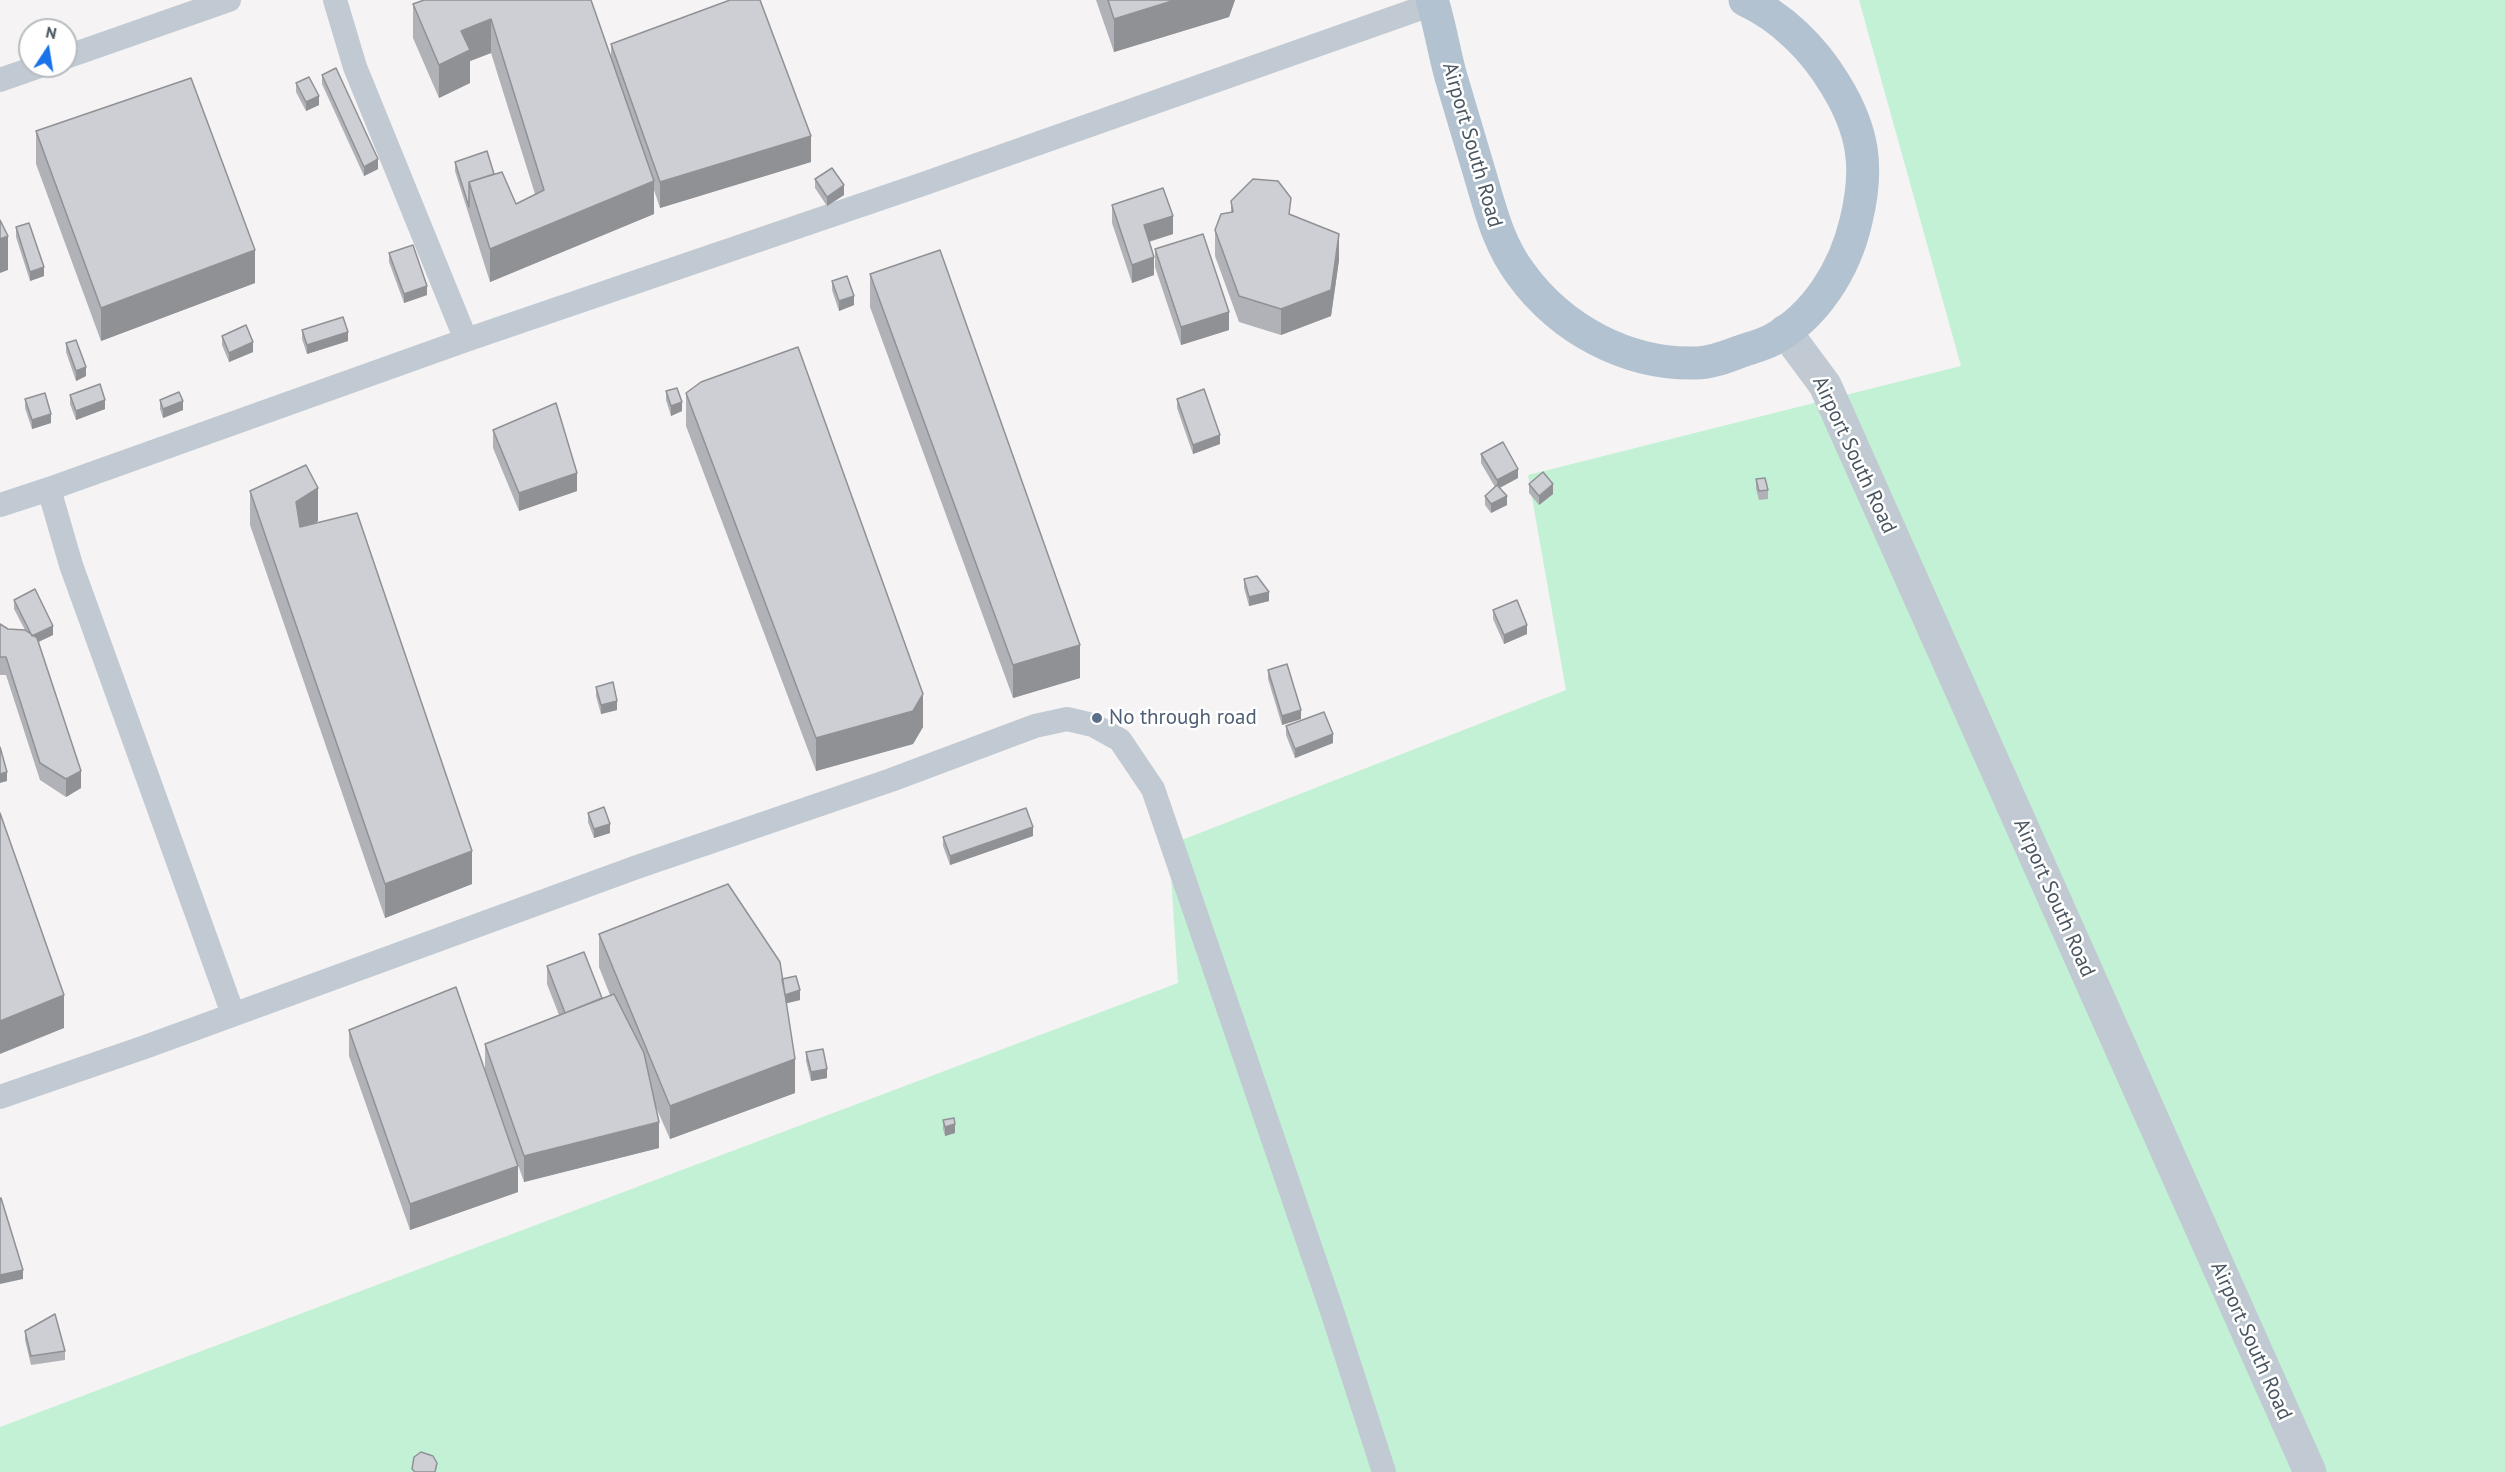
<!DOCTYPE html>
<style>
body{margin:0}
#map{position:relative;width:2505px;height:1472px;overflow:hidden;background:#f5f3f3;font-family:"PT Sans",sans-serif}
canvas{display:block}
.north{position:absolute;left:18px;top:18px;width:60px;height:60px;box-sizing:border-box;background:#fff;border:2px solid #b7bbc0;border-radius:50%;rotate:12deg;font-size:16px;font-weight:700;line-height:24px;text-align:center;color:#4a5661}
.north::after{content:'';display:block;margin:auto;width:21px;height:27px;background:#1a73e8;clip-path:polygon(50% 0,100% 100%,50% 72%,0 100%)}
</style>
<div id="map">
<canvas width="2505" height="1472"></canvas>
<div class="north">N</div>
</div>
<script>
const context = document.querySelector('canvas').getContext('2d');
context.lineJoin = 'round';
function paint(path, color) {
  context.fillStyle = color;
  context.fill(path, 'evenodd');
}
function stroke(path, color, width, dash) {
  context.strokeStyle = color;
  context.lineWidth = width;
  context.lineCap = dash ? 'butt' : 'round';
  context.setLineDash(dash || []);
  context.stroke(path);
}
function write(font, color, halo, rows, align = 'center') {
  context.font = font + ' "PT Sans",sans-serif';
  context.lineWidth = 5;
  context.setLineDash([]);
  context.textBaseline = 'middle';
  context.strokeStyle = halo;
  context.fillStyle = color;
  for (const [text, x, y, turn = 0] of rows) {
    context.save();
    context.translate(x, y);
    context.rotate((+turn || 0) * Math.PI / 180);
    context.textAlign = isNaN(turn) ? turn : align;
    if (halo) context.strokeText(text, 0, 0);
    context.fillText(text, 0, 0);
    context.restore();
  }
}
paint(new Path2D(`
 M1859,0H2505V1472H0V1427L1178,983L1169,845L1566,690L1528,475L1961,366Z`), '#c3f1d5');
stroke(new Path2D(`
 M335,0L355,67L466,340
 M66,57L229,0
 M0,80L40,66
 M49,489L71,565L233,1014
 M0,505L49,489L466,340L923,184L1433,4
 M0,1097L145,1047L637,867L891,780L1035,726L1067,719L1093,725L1120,740L1153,789L1331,1308L1384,1472`), '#c1cad2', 24);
stroke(new Path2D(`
 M1785,331L1825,385L2310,1472`), '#c1cad2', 33);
stroke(new Path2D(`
 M1432,0C1440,25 1444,52 1451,77C1461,111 1471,144 1481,178C1491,212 1499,245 1521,274C1561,329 1627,365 1696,363C1710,363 1726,357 1739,352C1750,348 1762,345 1772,340C1816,316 1845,269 1856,221C1869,168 1864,131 1835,84C1814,49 1782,17 1745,0`), '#b3c2d1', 33);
paint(new Path2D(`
 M424,0L611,58V44L811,162L660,208L654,190V214L490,282L455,171V162L494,174L516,204L535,194L491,53L470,61V83L439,98L413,38V4Z
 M1096,0H1235L1229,17L1114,52Z
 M322,75L378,169L364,176L322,84Z
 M296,83L319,105L306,111L296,92Z
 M36,131L255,283L101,341L36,164Z
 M815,179L844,195L827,206L815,188Z
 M1231,201L1291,215L1339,260L1331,316L1281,335L1239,322L1215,256V230L1231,213Z
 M1112,205L1173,234L1149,242L1154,275L1132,283L1112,223Z
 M16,227L44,276L30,281L16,237Z
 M1155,249L1229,330L1181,345L1155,267Z
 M389,253L427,295L404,303L389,262Z
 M870,274L1080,678L1013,698L870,307Z
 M832,281L854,305L839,311L832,290Z
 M302,330L348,341L307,354L302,339Z
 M222,336L253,352L229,362L222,345Z
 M66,343L86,376L76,381L66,352Z
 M666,391L682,411L671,416L666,400Z
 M686,393L923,727L913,744L816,771L686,426Z
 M70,395L105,409L76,420L70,404Z
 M25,399L51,423L32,429L25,408Z
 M1177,399L1220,444L1193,454L1177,408Z
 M160,400L183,410L163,418L160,409Z
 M493,430L577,491L519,511L493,448Z
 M1481,454L1518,478L1500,488L1507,505L1491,513L1485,505V496L1495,487L1481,463Z
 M1756,479L1768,490V499L1759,500L1756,489Z
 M1529,484L1553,494L1539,505L1529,493Z
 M250,491L318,521L315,523L472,884L385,918L250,525Z
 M1244,579L1269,601L1249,606L1244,588Z
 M14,600L53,635L38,642L81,788L66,797L40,780L6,675H0V624L8,629L25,630L14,609Z
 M1493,610L1527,634L1504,644L1493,619Z
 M1268,670L1301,719L1282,725L1268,679Z
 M596,687L617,710L601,714L596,696Z
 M1286,726L1333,743L1295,758L1286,735Z
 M588,813L610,833L594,838L588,822Z
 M1033,836L950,865L943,846V837Z
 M599,934L782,979L800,1000L786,1003L795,1093L670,1139L655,1105L659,1148L524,1182L485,1070V1044L559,1015L547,984V966L602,998L610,995L599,967Z
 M349,1030L518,1192L410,1230L349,1056Z
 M806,1052L827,1078L811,1081L806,1061Z
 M943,1120L955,1133L945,1136L943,1129Z
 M25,1331L65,1351V1360L31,1365L25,1340Z`), '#b0b2b7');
paint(new Path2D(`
 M1175,0H1235L1229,17L1114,52V19Z
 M491,19V53L470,61V83L439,98V65L461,31Z
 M319,96V105L306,111V102Z
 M811,136V162L660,208V182Z
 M378,159V169L364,176V167Z
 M654,181V214L490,282V249Z
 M844,185V195L827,206V197Z
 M1173,216V234L1144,243V225Z
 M1339,234V260L1331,316L1281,335V309Z
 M8,236V270L0,273V239Z
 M255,250V283L101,341V308Z
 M1154,257V275L1132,283V265Z
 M44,267V276L30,281V272Z
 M427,286V295L404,303V294Z
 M854,296V305L839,311V301Z
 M1229,312V330L1181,345V327Z
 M348,332V341L307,354V345Z
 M253,342V352L229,362V353Z
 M86,367V376L76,381V371Z
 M105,400V409L76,420V411Z
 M183,401V410L163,418V409Z
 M682,402V411L671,416V406Z
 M51,414V423L32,429V420Z
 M1220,435V444L1193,454V445Z
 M1518,469V478L1497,489V480Z
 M577,473V491L519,511V493Z
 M1553,484V494L1539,505V496Z
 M318,488V521L296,535V502Z
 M1507,496V505L1491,513V504Z
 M1269,592V601L1249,606V597Z
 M1527,625V634L1504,644V635Z
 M53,626V635L32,645V636Z
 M1080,645V678L1013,698V665Z
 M923,694V727L913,744L816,771V738Z
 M617,701V710L601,714V705Z
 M1301,710V719L1282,725V716Z
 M1333,734V743L1295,758V749Z
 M81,771V788L66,797V779Z
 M7,772V781L0,783V774Z
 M610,824V833L594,838V829Z
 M1033,827V836L950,865V856Z
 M472,851V884L385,918V884Z
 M800,990V1000L784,1004V995Z
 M64,995V1028L0,1054V1021Z
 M795,1059V1093L670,1139V1106Z
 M827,1069V1078L811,1081V1072Z
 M659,1122V1148L524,1182V1156Z
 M955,1124V1133L945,1136V1127Z
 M518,1166V1192L410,1230V1204Z
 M23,1270V1279L0,1284V1275Z`), '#909195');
const building = new Path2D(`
 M424,0H591L654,181L490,249L469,182L502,172L516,204L544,190L491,19L461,31L470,50L439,65L413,4Z
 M730,0H760L811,136L660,182L611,44Z
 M1108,0H1175L1114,19Z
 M336,68L378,159L364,167L322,75Z
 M309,77L319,96L306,102L296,83Z
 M191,78L255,250L101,308L36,131Z
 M487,151L494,174L469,182V207L455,162Z
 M832,168L844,185L827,197L815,179Z
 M1253,179L1278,181L1291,198L1289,214L1339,234L1331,290L1281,309L1239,296L1215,230L1221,214L1233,212L1231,201Z
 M1163,188L1173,216L1144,225L1154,257L1132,265L1112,205Z
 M0,220L8,236L0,239Z
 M29,223L44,267L30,272L16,227Z
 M1203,234L1229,312L1181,327L1155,249Z
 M413,245L427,286L404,294L389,253Z
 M940,250L1080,645L1013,665L870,274Z
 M847,276L854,296L839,301L832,281Z
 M343,317L348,332L307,345L302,330Z
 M246,325L253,342L229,353L222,336Z
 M76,340L86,367L76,371L66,343Z
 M798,347L923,694L913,711L816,738L686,393L701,382Z
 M100,384L105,400L76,411L70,395Z
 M677,388L682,402L671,406L666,391Z
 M1204,389L1220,435L1193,445L1177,399Z
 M179,392L183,401L163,409L160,400Z
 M45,393L51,414L32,420L25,399Z
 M556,403L577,473L519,493L493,430Z
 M1503,442L1518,469L1497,480L1481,454Z
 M306,465L318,488L296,502L300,527L357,513L472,851L385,884L250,491Z
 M1543,472L1553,484L1539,496L1529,484Z
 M1765,478L1768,490L1759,491L1756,479Z
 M1497,485L1507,496L1491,504L1485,496Z
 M1257,576L1269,592L1249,597L1244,579Z
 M35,589L53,626L32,636L14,600Z
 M1517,600L1527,625L1504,635L1493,610Z
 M0,624L8,629L25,630L37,638L81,771L66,779L40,763L6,657H0Z
 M1287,664L1301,710L1282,716L1268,670Z
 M613,682L617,701L601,705L596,687Z
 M1324,712L1333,734L1295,749L1286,726Z
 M0,747L7,772L0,774Z
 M604,807L610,824L594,829L588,813Z
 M1026,808L1033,827L950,856L943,837Z
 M0,813L64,995L0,1021Z
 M728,884L780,962L795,1059L670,1106L599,934Z
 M584,952L602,998L565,1013L547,966Z
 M796,976L800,990L785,995L782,979Z
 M456,987L518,1166L410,1204L349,1030Z
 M614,994L644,1053L659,1122L524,1156L485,1044Z
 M823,1049L827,1069L811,1072L806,1052Z
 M954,1118L955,1124L945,1127L943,1120Z
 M0,1198H1L23,1270L0,1275Z
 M55,1314L65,1351L31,1356L25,1331Z
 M421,1452L433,1456L437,1463L435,1472H415L412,1469L414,1457Z`);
paint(building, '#cdcfd5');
stroke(building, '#909195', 1.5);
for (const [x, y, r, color] of [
 [1097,718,6,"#5c6f8a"]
]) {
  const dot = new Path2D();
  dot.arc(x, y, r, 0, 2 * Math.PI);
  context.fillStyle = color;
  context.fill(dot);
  stroke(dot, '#fff', 2);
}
write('21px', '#4a5661', '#fff', [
 ["Airport South Road",1472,145,74],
 ["Airport South Road",1854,455,65],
 ["Airport South Road",2054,898,66],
 ["Airport South Road",2251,1341,66]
]);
write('21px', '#4e5e75', '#fff', [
 ["No through road",1109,718]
], 'left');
</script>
